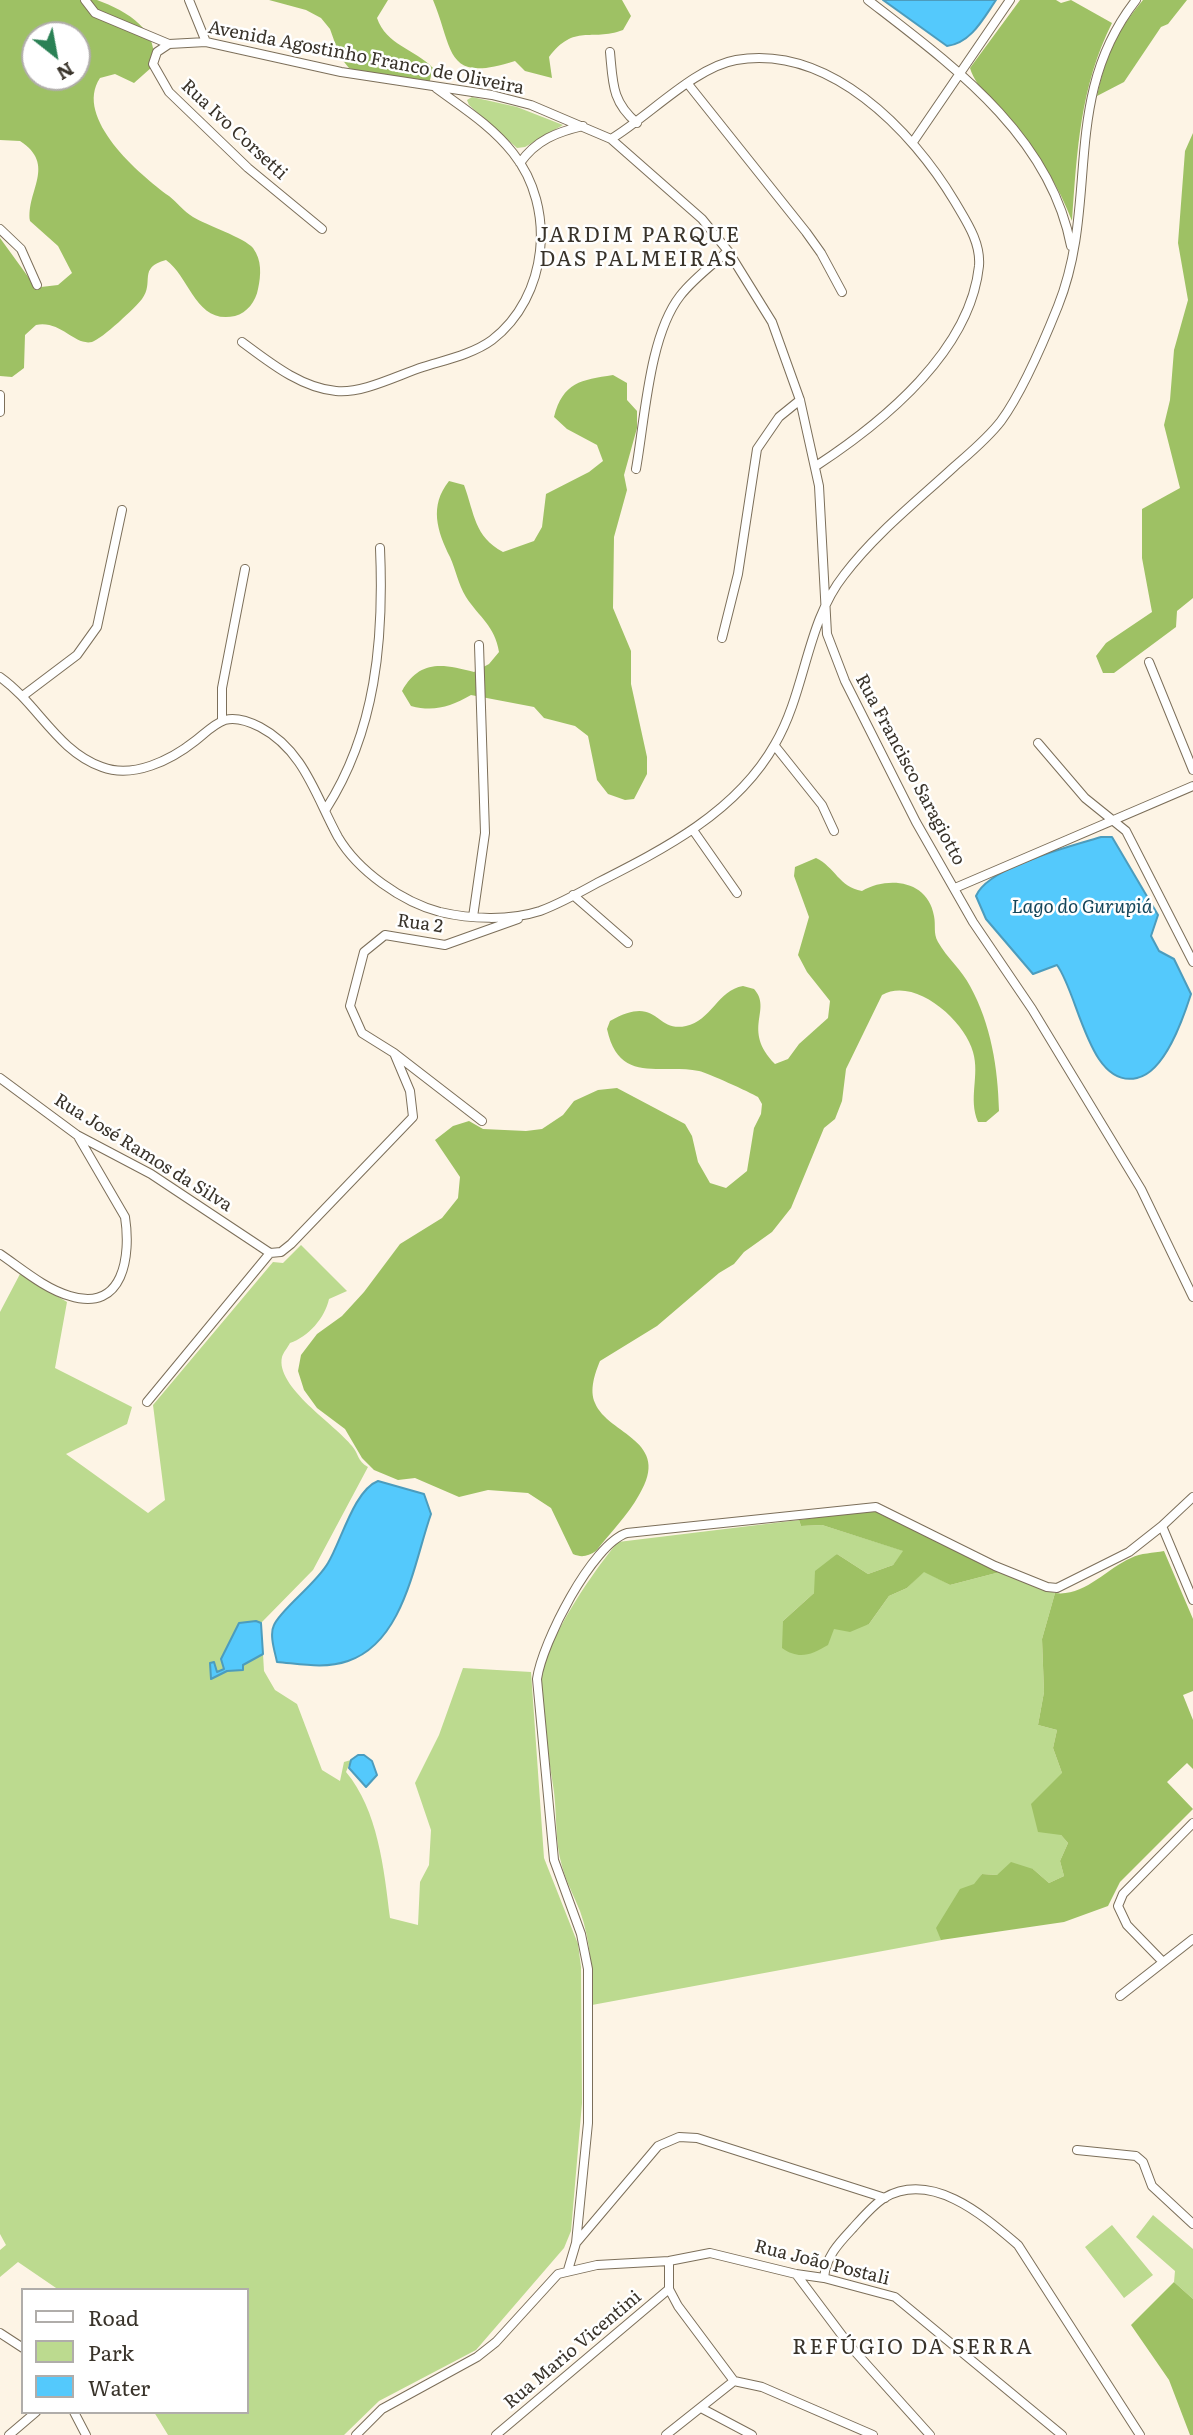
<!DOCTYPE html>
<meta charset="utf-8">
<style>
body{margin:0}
#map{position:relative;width:1193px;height:2435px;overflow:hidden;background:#fdf4e5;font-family:Literata,serif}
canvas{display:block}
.legend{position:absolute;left:21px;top:2288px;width:228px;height:126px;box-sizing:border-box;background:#fff;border:2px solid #b0adaa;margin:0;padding:9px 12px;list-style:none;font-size:21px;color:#39332a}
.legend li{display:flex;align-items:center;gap:14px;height:35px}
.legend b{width:35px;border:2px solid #b0adaa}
.north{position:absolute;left:21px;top:21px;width:70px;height:70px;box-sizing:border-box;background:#fff;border:2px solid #b0adaa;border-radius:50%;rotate:149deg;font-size:19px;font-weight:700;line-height:28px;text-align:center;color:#39332a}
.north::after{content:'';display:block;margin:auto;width:24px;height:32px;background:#2a8155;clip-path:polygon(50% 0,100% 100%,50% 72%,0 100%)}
</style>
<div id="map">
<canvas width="1193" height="2435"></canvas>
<ul class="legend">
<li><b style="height:9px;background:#fff"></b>Road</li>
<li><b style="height:19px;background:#bcda8f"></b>Park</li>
<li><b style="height:19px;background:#54c9fc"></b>Water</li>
</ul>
<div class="north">N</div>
</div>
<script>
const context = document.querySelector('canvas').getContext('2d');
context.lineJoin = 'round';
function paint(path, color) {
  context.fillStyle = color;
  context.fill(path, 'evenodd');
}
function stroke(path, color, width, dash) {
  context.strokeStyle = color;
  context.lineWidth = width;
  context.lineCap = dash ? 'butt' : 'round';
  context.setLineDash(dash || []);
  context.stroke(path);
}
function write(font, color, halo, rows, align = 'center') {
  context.font = font + ' Literata,serif';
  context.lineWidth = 5;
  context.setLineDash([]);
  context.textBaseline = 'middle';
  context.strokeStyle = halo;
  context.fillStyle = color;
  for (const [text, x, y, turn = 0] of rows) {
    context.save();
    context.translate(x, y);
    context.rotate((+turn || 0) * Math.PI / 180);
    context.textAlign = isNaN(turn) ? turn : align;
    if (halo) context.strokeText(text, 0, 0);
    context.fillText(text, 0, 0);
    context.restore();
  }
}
paint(new Path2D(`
 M472,97L517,107L563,125L525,147L517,148L469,105L467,100Z
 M301,1245L347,1291L329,1299C325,1318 308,1337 290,1343C288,1347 283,1353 282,1357C275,1387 336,1425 352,1446C359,1454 357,1461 368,1467L313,1570L261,1623L256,1621L224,1669L217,1672L214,1662L211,1679L263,1654L264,1671L275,1690L297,1704L322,1770L340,1781L344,1762L351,1760L346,1772C378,1810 384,1869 390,1918L418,1925L420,1882L429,1865L431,1830L415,1783L439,1735L463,1668L531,1672L544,1858L578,1944L581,1967L582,2103L571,2231L564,2248L476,2350L379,2401L344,2435H168L154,2412H247V2290H59L18,2262L0,2277V2250L6,2245L0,2234V1312L20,1274L67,1302L55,1368L132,1407L127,1424L66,1454L148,1513L165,1500L153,1405L273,1262L283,1263Z
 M799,1520L801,1526L822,1525L904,1551L893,1565L868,1574L837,1554L814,1593L783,1621L834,1629L869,1624L889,1596L907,1588L924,1571L950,1585L1000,1572L1055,1593L1042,1639L1044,1692L1038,1725L1057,1730L1053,1748L1062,1773L1061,1835L1068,1843L1060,1861L1064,1876L1049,1883L1033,1869L997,1875L982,1874L942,1940L592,2005C592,1972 591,1942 580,1911C574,1896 566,1881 562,1866C555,1843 557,1816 554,1792C549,1756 540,1717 541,1681C543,1644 594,1570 618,1542Z
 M1153,2215L1193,2249V2299L1174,2282L1175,2271L1136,2237Z
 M1112,2225L1153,2275L1124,2298L1085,2247Z`), '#bcda8f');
paint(new Path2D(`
 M0,0C19,0 83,0 97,0C127,11 162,31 152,67L134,83L115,74L100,78C73,118 140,175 169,196C177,202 183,211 193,217C206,225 245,238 253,248C262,260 261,275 258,289C256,301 247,313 235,316C196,325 190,277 166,260C137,268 155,282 142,299C136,307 102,339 92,342C74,346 61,320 36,325L25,335L24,368L12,377L0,376V238L29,278L41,287L58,285L72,273L58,246L30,221C26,191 57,165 20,141L0,140ZM35,35H77V77H35Z
 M269,0H388L377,18C386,45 415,49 433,68L429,84L398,82L383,74H367L349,68L340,57L330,29L321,18L306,10Z
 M433,0H622L631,16L623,30C590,42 575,23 549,57L552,78L525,71L515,61C444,84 454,50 433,0Z
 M1020,0H1056L1061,3L1071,0L1112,23C1080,87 1077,151 1072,221C1059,187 1040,156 1017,127C1003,109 976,90 970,68Z
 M1143,0H1187L1168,24L1161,27L1124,82L1097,96C1106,55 1116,32 1143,0Z
 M1193,133V598L1177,611L1176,627L1114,673H1103L1096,656L1106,643L1152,612L1142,558V509L1180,488L1164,425L1170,400L1174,350L1188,300L1178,243L1185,151Z
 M613,375L627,383V400L637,411V428L624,475L627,490L614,537L613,608L631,651V684L647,757V774L634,799L625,800L608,794L597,780L588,736L575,726L544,718L534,707L471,695C450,707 434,712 411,706L402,691C420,659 443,664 474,672L489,664L499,652C495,626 479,617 466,597C458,584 456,570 450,557C437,531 429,506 449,481L464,485C475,515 474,536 503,552L534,541L542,527L546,494L589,472L603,461L597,445L567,429L554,417C563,382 581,380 613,375Z
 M816,858C835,867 839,887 862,891C888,876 928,880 934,916C936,926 933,933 938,942C947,958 962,970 970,986C991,1024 998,1068 999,1111L986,1122H978C968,1098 980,1076 973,1052C965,1021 915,976 882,995L846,1069L842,1101L835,1119L824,1128L791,1208L772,1232L744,1252L734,1264L719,1273L657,1326L600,1361C595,1373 589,1390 595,1403C608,1435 673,1440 639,1495C628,1515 610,1533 596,1551C588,1556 582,1558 573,1554L551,1508L528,1493L488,1490L459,1497L415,1478L398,1480L374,1470L362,1458L345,1429L317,1408L304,1390L298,1371L301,1355L317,1334L342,1316L364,1292L400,1244L442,1218L458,1198L460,1177L435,1140L453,1126L469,1121L483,1129L526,1131L542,1129L563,1115L574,1101L598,1090L617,1088L685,1124L692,1136L698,1162L710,1183L726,1188L747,1171L754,1128L761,1114L762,1104L758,1097C749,1092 708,1073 699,1071C660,1063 619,1085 607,1029L610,1021C659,993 654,1033 686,1026C711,1021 718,990 743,986L754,989C773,1010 741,1029 775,1064L788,1059L799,1044L828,1018L830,1001L807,972L798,955L809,917L794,876L795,867Z
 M873,1510L1000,1572L950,1585L924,1572L907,1588L889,1596L869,1624L850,1632L834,1629L828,1645C811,1655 799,1660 782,1648L783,1621L814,1593L815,1571L837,1554L868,1574L893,1565L903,1551L822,1525L801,1526L799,1520Z
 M1164,1551L1193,1619V1691L1183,1695L1193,1720V1769L1187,1763L1167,1782L1193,1809L1120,1882L1108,1906L1064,1922L941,1940L936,1928L960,1889L974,1884L982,1874L997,1875L1011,1862L1033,1869L1049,1883L1064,1876L1060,1861L1068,1843L1061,1835L1038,1832L1031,1804L1062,1773L1053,1748L1057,1730L1038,1725L1044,1692L1042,1639L1055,1593C1084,1597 1106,1569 1131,1558C1141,1553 1153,1553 1164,1551Z
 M1174,2282L1193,2299V2435H1190L1169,2380L1131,2325Z`), '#9ec164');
const water = new Path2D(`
 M883,0H996C983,19 971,43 947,46Z
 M1101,837H1112L1158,915L1151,936L1159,951L1174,959L1191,994C1183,1019 1165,1072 1137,1078C1089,1089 1079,995 1057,965L1033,974L986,919L976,896C988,867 1071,846 1101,837Z
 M378,1481L424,1494L431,1514C414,1562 404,1642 348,1661C325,1669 301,1664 277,1662C275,1652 269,1635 274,1625C281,1609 316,1584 328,1563C341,1542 354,1490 378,1481Z
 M256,1621L261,1623L263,1654L243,1665V1670L227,1671L211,1679L210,1663L214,1662L217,1672L224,1669L221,1659L239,1623Z
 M358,1755H364L372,1761L377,1775L366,1787L349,1768L351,1760Z`);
paint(water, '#54c9fc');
stroke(water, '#4c9cbd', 2);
const minor = new Path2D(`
 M85,0L95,13L169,44L206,42L341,72L492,95L531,105L611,139L702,219L728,251L772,322L800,400L819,486L827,634L845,681L916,822L973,922L1032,1009L1141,1189L1193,1297
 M189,0L206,42
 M868,0C952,65 1050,135 1071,246
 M169,44L157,52L153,64L169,92L248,168L322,229
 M610,52C613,84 612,102 637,123
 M688,84L806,232L821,253L842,292
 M611,139C648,117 695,67 736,60C829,44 912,130 955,202C966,221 981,242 979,266C970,351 883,422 816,466
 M913,142L1010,0
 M520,163C536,140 557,132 583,126
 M0,229L21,249L37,285
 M242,342C269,362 301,388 336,391C362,394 398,375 423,367C445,360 473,354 492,340C548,297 557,208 513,153C492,126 463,108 436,88
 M0,395V412
 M636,469C645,419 649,336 680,296C693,279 712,265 728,251
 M722,638L738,574L757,449L779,417L800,400
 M1149,662L1193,770
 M0,677C38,704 57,751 102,767C133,779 171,760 195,741C204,734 215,723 225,720C236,717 250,722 260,727C304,750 316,797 338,837C358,871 402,902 440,912C470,919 509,921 540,911C559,904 579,893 597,883C664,849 737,812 775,744C806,691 806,623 844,575C875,534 917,501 955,466C971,452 988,438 1001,421C1023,391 1044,341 1058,306C1100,201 1060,97 1136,0
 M24,695L77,655L97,627L122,510
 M222,721V688L245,569
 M1038,743L1085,798L1126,831L1193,962
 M775,746L822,805L834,831
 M326,809C376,731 384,639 380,548
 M693,830L737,893
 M955,888L1193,786
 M573,895L628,943
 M473,917L485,833L479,645
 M0,1078L77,1135L151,1174L270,1253
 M482,1121L394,1053L362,1033L350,1006L364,952L385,935L445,945L518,919
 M0,1254C22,1269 45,1289 70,1296C124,1313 131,1255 125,1217L79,1138
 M147,1402L270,1253L281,1252L291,1244L413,1117L410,1091L394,1053
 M1193,1497L1162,1526L1193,1600
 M1163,1962L1127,1925L1118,1906L1123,1894L1193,1823
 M1120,1996L1193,1939
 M1077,2150L1136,2156L1143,2162L1152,2186L1193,2224
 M576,2243L588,2123V1969L581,1934L554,1860L537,1679C542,1643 592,1544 627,1533L876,1507L995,1566L1047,1587L1057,1588L1129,1552L1162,1526
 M669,2261V2289L678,2306L734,2381L762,2387L873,2435
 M568,2270L576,2243L658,2146L679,2137L697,2138L885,2198
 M796,2274L850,2346L930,2435
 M824,2278C826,2256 839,2243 853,2228C862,2218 873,2205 884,2198C932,2170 984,2216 1018,2245L1140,2435
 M0,2333L23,2348
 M701,2408L752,2435
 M74,2412L86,2435
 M9,2435L36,2412
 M356,2435L382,2409L477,2357L496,2342L558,2274L597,2265L669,2261L710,2253L796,2274L824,2278L895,2297L1062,2435
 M496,2435L669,2289
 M666,2435L734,2381`);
stroke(minor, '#7c6f5a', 10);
stroke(minor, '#fff', 8);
write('18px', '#39332a', '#fff', [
 ["Avenida Agostinho Franco de Oliveira",366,58,11],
 ["Rua Ivo Corsetti",234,130,43],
 ["Rua Francisco Saragiotto",910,770,62],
 ["Rua 2",420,924,8],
 ["Rua José Ramos da Silva",143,1153,32],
 ["Rua João Postali",822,2263,14],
 ["Rua Mario Vicentini",573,2350,-40]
]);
write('italic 19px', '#14465b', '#fff', [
 ["Lago do Gurupiá",1082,907]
]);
context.letterSpacing = '2px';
write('21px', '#39332a', '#fff', [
 ["JARDIM PARQUE",639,236],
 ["DAS PALMEIRAS",639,260],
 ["REFÚGIO DA SERRA",913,2348]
]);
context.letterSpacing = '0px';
</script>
